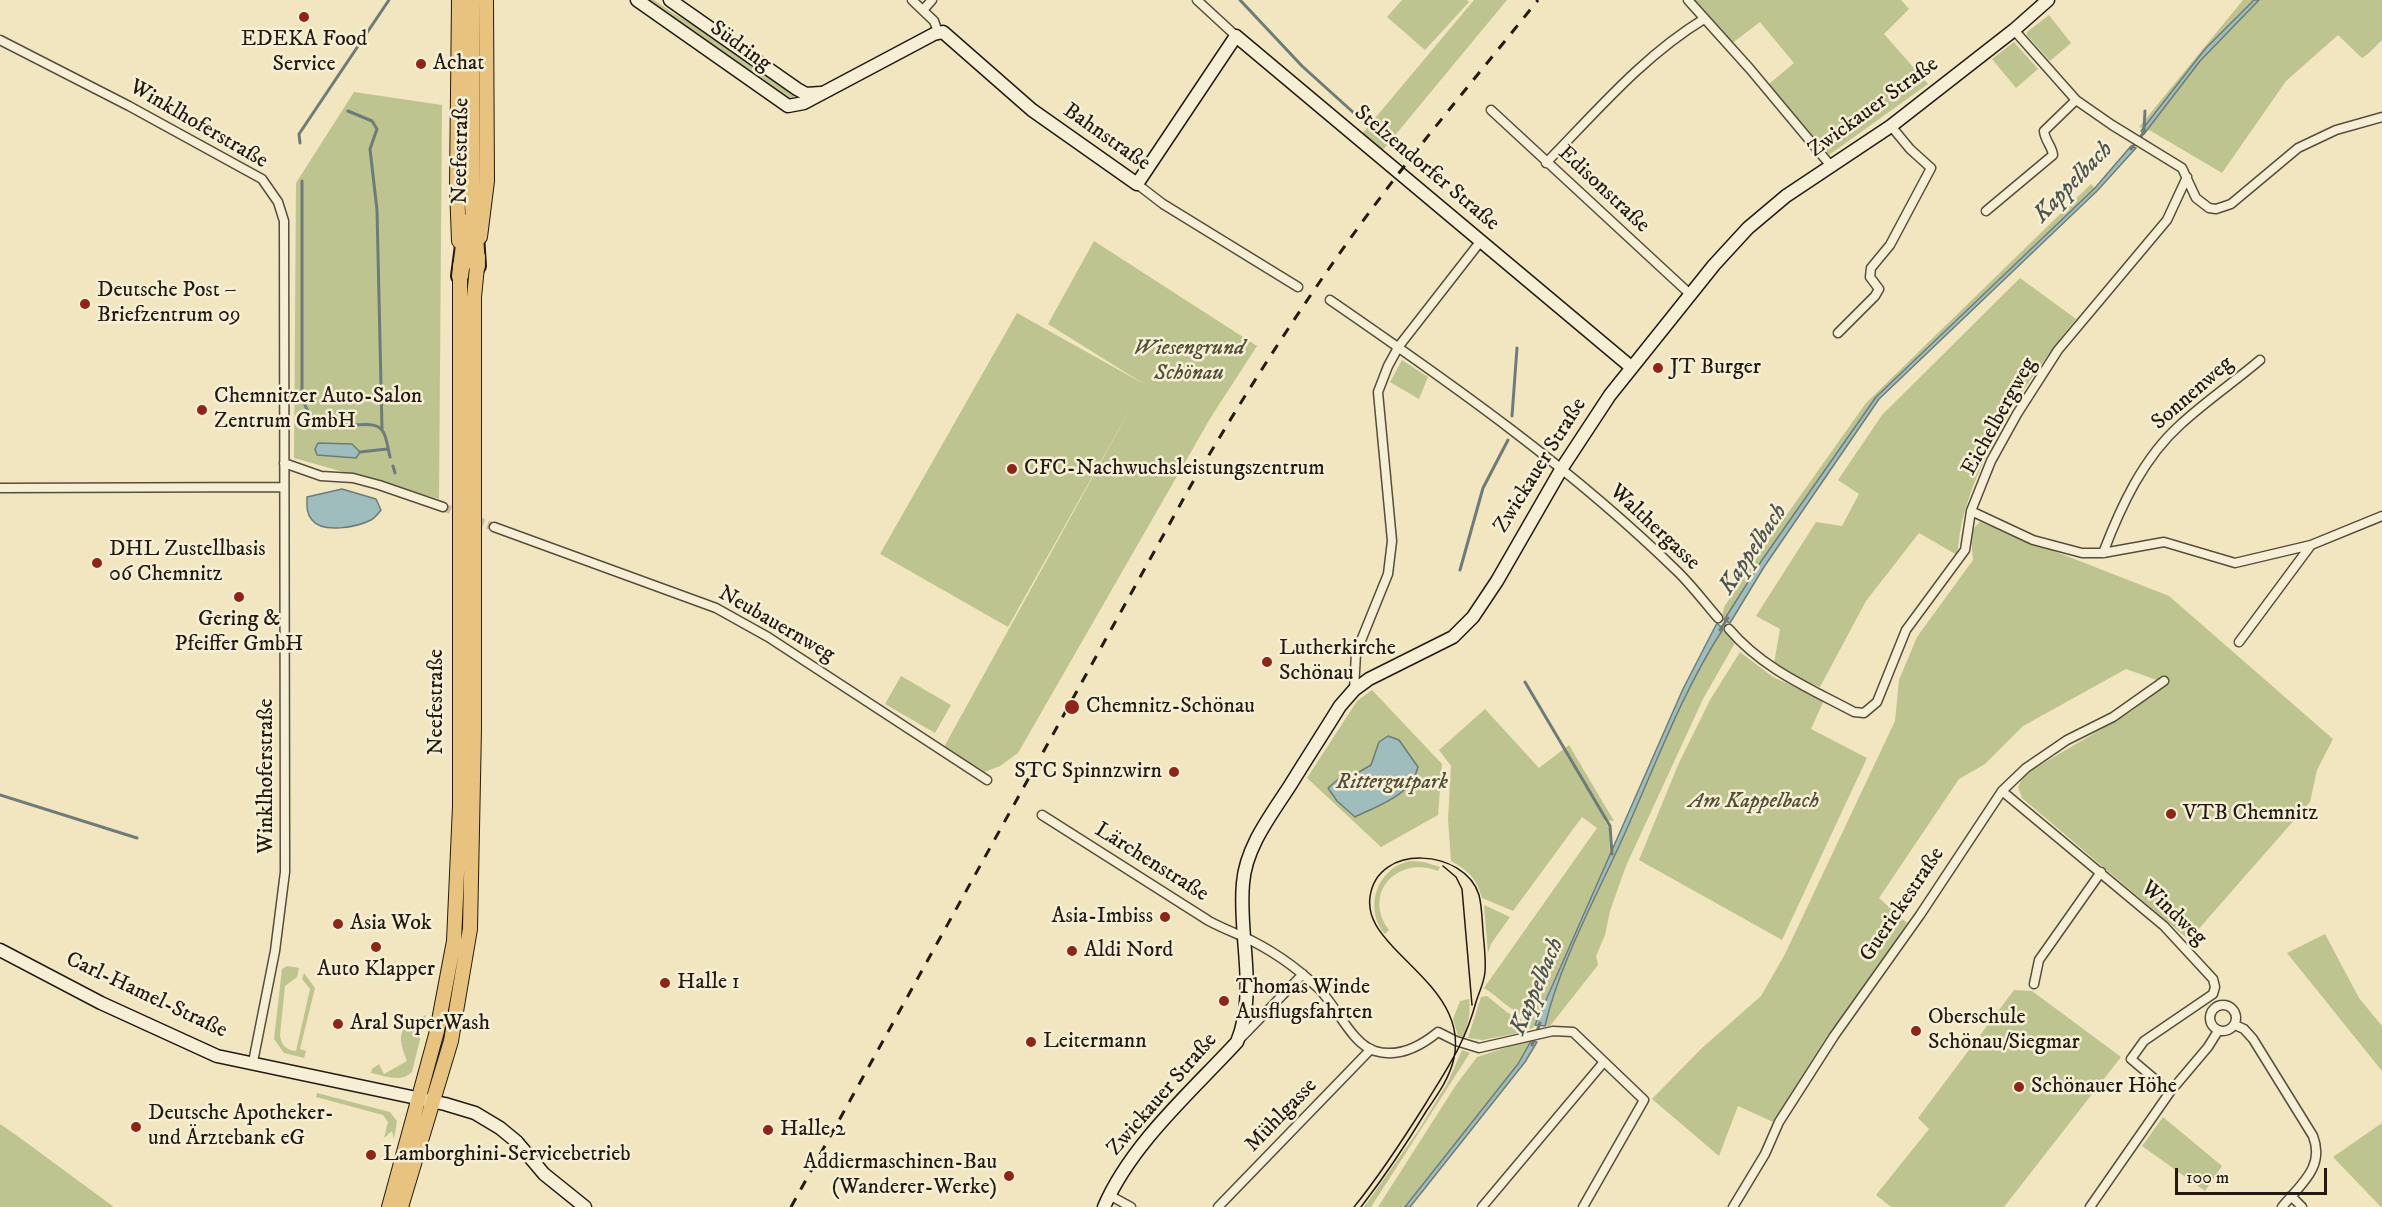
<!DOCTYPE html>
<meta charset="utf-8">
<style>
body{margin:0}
#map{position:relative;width:2382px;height:1207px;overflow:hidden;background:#f1e6bf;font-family:"IM FELL DW Pica",serif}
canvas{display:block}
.scale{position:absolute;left:2175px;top:1168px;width:152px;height:27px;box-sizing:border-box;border:3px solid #231b12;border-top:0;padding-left:8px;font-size:18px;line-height:21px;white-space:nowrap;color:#231b12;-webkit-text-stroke:4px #f6efd5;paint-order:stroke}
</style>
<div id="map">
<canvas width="2382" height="1207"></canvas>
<div class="scale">100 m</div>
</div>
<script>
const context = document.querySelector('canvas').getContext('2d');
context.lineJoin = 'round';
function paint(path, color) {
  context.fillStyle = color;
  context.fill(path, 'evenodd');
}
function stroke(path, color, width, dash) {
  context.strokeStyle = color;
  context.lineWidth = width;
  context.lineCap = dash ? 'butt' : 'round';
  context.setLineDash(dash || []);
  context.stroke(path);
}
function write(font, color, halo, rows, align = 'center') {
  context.font = font + ' "IM FELL DW Pica",serif';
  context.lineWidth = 5;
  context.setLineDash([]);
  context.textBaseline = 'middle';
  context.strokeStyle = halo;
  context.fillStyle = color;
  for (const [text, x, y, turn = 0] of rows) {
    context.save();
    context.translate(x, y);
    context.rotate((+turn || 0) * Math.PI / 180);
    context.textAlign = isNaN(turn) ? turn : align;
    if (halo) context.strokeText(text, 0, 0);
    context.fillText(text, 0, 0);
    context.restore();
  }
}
paint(new Path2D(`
 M646,0H654L673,13L708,33L794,93V98H790Z
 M1402,0H1467L1469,2L1425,50L1387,17Z
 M1474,0H1507L1382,151L1361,135Z
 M1693,0H1901L1909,9L1884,34L1928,84L1829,155L1769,84L1794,63L1760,22L1731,44Z
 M2243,0H2382V40L2369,53L2362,58L2338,35L2286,81L2222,173L2151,131L2139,127Z
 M2049,15L2071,43L2050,61L2027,35V32Z
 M2014,42L2038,69L2016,88L1992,59Z
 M354,92L442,105L439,499L294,458L296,183Z
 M2091,184L2095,188L1876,397L1762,560L1724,620L1722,617L1724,607L1766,544L1866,403Z
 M1094,241L1257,346L1211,417L1018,753L1000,766L984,772L944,747L1134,402L1008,627L880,554L1017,313L1144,384L1048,324Z
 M2020,278L2076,319C2030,376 1984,443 1964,514C1960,527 1959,542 1957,555L1919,533L1866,601L1820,687L1797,678L1774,663L1780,629L1756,616L1816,522L1842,526L1859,494L1838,480L1882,415Z
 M1402,360L1428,377L1419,399L1390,382Z
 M1980,522L2169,596L2333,739L2317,770L2310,802L2189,940L2022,798L2018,787L2025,774L2132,711L2165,683L2126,669L2023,726L1985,764L1959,779L1879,898L1907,923L1872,978L1827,1036L1773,1122L1738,1106L1719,1156L1652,1099L1702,1048L1761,996L1785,954L1895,721L1899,680L1917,637L1973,560L1971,538L1974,528Z
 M1723,629L1735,643L1703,699L1626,866L1610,911L1605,935L1596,956L1598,965L1550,1026H1545C1559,963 1595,899 1622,840C1653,771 1682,692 1723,629Z
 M1740,652L1773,677L1824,700L1811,729L1867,758L1782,940L1639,860L1678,765L1710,700Z
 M901,676L951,705L935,733L885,704Z
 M1372,690L1442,764L1438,815L1381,847L1307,778L1357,701Z
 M1485,709L1539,768L1569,745L1614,821L1604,820L1609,828L1610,855L1533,1028L1528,1029L1525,1016C1508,1009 1500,998 1484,988L1597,828L1582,817L1513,911L1482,898C1477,879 1468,870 1451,861L1448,819L1451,766L1439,750Z
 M1410,861L1424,862L1440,867L1438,871C1397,855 1362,894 1389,930L1385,934C1363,908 1377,868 1410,861Z
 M1484,905L1510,917L1491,944L1488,953Z
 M2325,934L2359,998L2382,1026V1071L2287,953Z
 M287,966L299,968L297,977L285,986L280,1035C281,1045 286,1050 296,1051L310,989L302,979L304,973L315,988L300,1049L306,1051L304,1058L284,1053L274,1039L282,969Z
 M2014,990L2032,991L2121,1057L2004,1207H1891L1876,1195L1929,1129L1918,1118Z
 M1487,996L1508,1013L1521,1019L1523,1032L1482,1040L1468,1038L1481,997Z
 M1469,999C1471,1013 1468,1024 1463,1037L1458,1036L1453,1019L1460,1001Z
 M426,1015L412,1072C401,1083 385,1076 371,1073L372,1069L379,1064L384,1074L407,1061C396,1033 399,1027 426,1015Z
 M1526,1041H1531L1518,1064L1405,1207H1378L1456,1085L1477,1057Z
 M1462,1050L1470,1053L1468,1056L1371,1207H1364L1418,1131L1448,1082Z
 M317,1093L390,1112L397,1121L394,1139L392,1131L384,1138L388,1122L383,1115L316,1097Z
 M2163,1117L2222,1166L2205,1191L2142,1146Z
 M2382,1123V1207H2381L2333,1157Z
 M0,1124L16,1135L114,1207H0Z`), '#bec48f');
const water = new Path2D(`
 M2254,0H2259L2200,61L2144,134L2141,131L2205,49Z
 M2131,146L2136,148L2097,191L1879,399L1764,567L1730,623L1724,620L1762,560L1876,397L2095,188Z
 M318,443L352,444L360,452L356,458L317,455L315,449Z
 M342,489L376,499L381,510C378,514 375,518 371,520C357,527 323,534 312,520C306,513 307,505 307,497Z
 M1717,623L1723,629C1680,695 1653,772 1620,844C1594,901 1559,965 1545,1026L1535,1025L1683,689Z
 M1388,736L1399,740L1418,767C1412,795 1379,805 1355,817L1337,801L1328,788L1343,775L1359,772L1371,765L1379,742Z
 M1531,1041L1537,1042L1525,1062L1410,1207H1405L1518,1064Z`);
paint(water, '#9fbdbd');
stroke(water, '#6d7c79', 1.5);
stroke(new Path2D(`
 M1240,0L1302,66L1386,142
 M348,111L372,121L377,129L370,149L377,210L382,429
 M2144,130L2145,111
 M300,143L299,134L389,0
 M2131,149L2145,131
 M302,181V394C311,448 368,412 382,430C387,436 388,450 390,457
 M1512,416L1517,348
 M360,452L387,449
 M393,466L395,473
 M1460,570L1483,488L1508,440
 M1720,630L1728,618
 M1525,682L1610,826L1612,854
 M0,795L137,838
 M1532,1045L1540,1023`), '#6d7c79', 3);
stroke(new Path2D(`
 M443,507L494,527`), '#c8bd9c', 8, [8, 4]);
const street = new Path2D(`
 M912,0L934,21L938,32
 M1197,0L1236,36
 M1688,0L1750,69L1831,166
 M923,10L932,0
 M2014,30L2076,100L2112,125L2182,168L2196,198L2209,208L2216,209L2231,204L2298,148L2336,130L2382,117
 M0,40L129,106L262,179L278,202L284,221L285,872L275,951L253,1062
 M1491,110L1691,295
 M1546,163C1596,112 1643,56 1704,19
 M1137,184L1163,204L1298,287
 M1986,211L2053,155C2052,146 2045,141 2044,131L2076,100
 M1330,300C1452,384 1573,469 1679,573C1693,587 1705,603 1718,618
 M1838,333L1875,296L1879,289L1870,277L1871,268L1890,245L1931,168L1910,149L1891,126
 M284,463L321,476L353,478L379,485L443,507
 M0,488L283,487
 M1971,511L2033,540L2082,553H2103L2164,542L2235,563L2311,545L2382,516
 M494,527L716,608L768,637L987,780
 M2103,553C2121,506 2143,458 2181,424C2206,401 2234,382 2260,360
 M1729,629C1763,669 1809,688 1854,712L1864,713L1877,702L1906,630L1965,550L1971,511L1991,461L2017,414L2058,350L2167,220L2187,177
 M2239,642L2311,545
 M1354,690L1356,653L1388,574L1392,541L1378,392L1388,366L1399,346L1480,242
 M2002,791L2164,926L2213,979L2215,987L2213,994L2144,1041L2131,1059L2170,1092L2090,1207
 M1042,815L1209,921C1220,927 1230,931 1242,936C1268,948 1296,967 1317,987C1336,1004 1351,1044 1375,1051C1398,1058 1421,1046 1438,1032L1456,1041L1479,1048L1553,1031L1573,1032L1644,1100L1583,1207
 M2034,984L2039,960L2101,872
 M2210 1018a13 13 0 1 1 26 0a13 13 0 1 1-26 0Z
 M2235,1025L2244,1029L2253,1039L2313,1136C2325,1167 2301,1184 2282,1207
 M1238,1041L1303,974
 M2170,1092L2208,1047L2218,1031
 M1109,1195L1131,1207
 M2291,1196L2302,1207
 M1218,1207L1371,1049
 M1482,1207L1603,1063
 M1733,1207L1765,1154L1779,1122L1834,1036L1920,915L2002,791L2026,768L2067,740L2113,717L2164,681`);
const secondary = new Path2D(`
 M637,0L788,106L804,103L934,34L943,32L1032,110L1137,184L1236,36L1631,367
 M670,0L797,89L806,94L821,93
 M0,950L101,1003L217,1056L445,1104L475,1113L500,1128L517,1142L544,1174L585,1207
 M1104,1207C1131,1144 1191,1092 1237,1042C1258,990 1238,937 1243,883C1246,846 1272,814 1291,784C1307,758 1324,732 1340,706L1354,690L1369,679L1453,637L1473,617L1497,581L1562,468L1610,395L1714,265L1748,228L1786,196L1891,126L2014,30L2048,0`);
const primary = new Path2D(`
 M480,237L487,181L486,0
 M459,241L457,187L459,0
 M389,1207L437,1031L454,941L460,806V266
 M401,1207L451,1041L470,929L474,729V297L478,257`);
const highway = new Path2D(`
 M471,0L472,189L477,266
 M460,276L467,222`);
stroke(street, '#564e3d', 11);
stroke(secondary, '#231b12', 15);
stroke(primary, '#231b12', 16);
stroke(highway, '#231b12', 20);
stroke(street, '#f6efd5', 8);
stroke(secondary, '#f6efd5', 12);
stroke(primary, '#e8c380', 14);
stroke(highway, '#e8c380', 16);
stroke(new Path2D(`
 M1443,866L1456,877L1462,889L1472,1005
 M1354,1207C1381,1174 1404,1138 1426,1103C1448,1067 1465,1043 1476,1002C1479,992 1484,983 1485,972C1486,958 1484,945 1483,931C1482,919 1482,907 1479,895C1465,849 1377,842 1370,897C1367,918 1381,934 1394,948C1413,968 1438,989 1449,1014C1455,1027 1457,1043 1454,1058C1450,1077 1438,1094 1427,1110C1407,1143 1385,1176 1361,1207`), '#231b12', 1.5);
stroke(new Path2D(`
 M791,1207L1190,487C1247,390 1307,296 1374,206C1426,136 1483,69 1538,0`), '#231b12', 3, [10, 10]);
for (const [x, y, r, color] of [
 [304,17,6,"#8f2418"],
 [421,64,6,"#8f2418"],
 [85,304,6,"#8f2418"],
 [1658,368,6,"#8f2418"],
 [202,410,6,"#8f2418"],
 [1012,469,6,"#8f2418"],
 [97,563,6,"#8f2418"],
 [239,597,6,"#8f2418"],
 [1267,662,6,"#8f2418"],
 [1072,707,8,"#8f2418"],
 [1174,772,6,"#8f2418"],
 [2171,814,6,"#8f2418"],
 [1165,917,6,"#8f2418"],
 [338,924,6,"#8f2418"],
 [376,947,6,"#8f2418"],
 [1072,951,6,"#8f2418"],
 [665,983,6,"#8f2418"],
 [1224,1001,6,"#8f2418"],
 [338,1024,6,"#8f2418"],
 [1916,1031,6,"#8f2418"],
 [1031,1042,6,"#8f2418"],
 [2019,1087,6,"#8f2418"],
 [136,1127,6,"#8f2418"],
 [768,1130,6,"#8f2418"],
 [371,1155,6,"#8f2418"],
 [1009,1176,6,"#8f2418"]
]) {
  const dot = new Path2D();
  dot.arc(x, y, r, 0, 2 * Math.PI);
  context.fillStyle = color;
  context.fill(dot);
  stroke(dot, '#f6efd5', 2);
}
write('22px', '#231b12', '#f6efd5', [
 ["EDEKA Food",304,40,"center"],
 ["Service",304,65,"center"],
 ["Achat",433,64],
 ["Deutsche Post –",97,291],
 ["Briefzentrum 09",97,316],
 ["JT Burger",1670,368],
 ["Chemnitzer Auto-Salon",214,397],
 ["Zentrum GmbH",214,422],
 ["CFC-Nachwuchsleistungszentrum",1024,469],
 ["DHL Zustellbasis",109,550],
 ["06 Chemnitz",109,575],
 ["Gering &",239,620,"center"],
 ["Pfeiffer GmbH",239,645,"center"],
 ["Lutherkirche",1279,649],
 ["Schönau",1279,674],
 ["Chemnitz-Schönau",1086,707],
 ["STC Spinnzwirn",1162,772,"right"],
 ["VTB Chemnitz",2183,814],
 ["Asia-Imbiss",1153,917,"right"],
 ["Asia Wok",350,924],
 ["Aldi Nord",1084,951],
 ["Auto Klapper",376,970,"center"],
 ["Halle 1",677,983],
 ["Thomas Winde",1236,988],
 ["Ausflugsfahrten",1236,1013],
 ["Oberschule",1928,1018],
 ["Schönau/Siegmar",1928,1043],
 ["Aral SuperWash",350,1024],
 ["Leitermann",1043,1042],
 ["Schönauer Höhe",2031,1087],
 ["Deutsche Apotheker-",148,1114],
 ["und Ärztebank eG",148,1139],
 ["Halle 2",780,1130],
 ["Lamborghini-Servicebetrieb",383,1155],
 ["Addiermaschinen-Bau",997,1163,"right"],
 ["(Wanderer-Werke)",997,1188,"right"]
], 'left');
write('22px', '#231b12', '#f6efd5', [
 ["Südring",740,47,36],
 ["Zwickauer Straße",1874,108,-36],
 ["Winklhoferstraße",198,125,30],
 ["Bahnstraße",1106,138,35],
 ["Neefestraße",462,151,-89],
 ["Stelzendorfer Straße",1426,169,40],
 ["Edisonstraße",1603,190,43],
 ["Sonnenweg",2193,394,-41],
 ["Eichelbergweg",2000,417,-61],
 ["Zwickauer Straße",1541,466,-58],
 ["Walthergasse",1654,528,43],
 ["Neubauernweg",776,625,30],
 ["Neefestraße",437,702,-90],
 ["Winklhoferstraße",267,776,-90],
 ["Lärchenstraße",1151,863,32],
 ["Guerickestraße",1903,905,-56],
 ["Windweg",2173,914,44],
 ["Carl-Hamel-Straße",146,996,25],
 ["Zwickauer Straße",1163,1095,-49],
 ["Mühlgasse",1282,1116,-46]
]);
write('italic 22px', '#524e38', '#f6efd5', [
 ["Wiesengrund",1189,349],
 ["Schönau",1189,374],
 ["Rittergutpark",1392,783],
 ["Am Kappelbach",1754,802]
]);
write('italic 24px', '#4e544e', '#f6efd5', [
 ["Kappelbach",2074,183,-46],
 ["Kappelbach",1754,550,-56],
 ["Kappelbach",1538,987,-67]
]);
</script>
